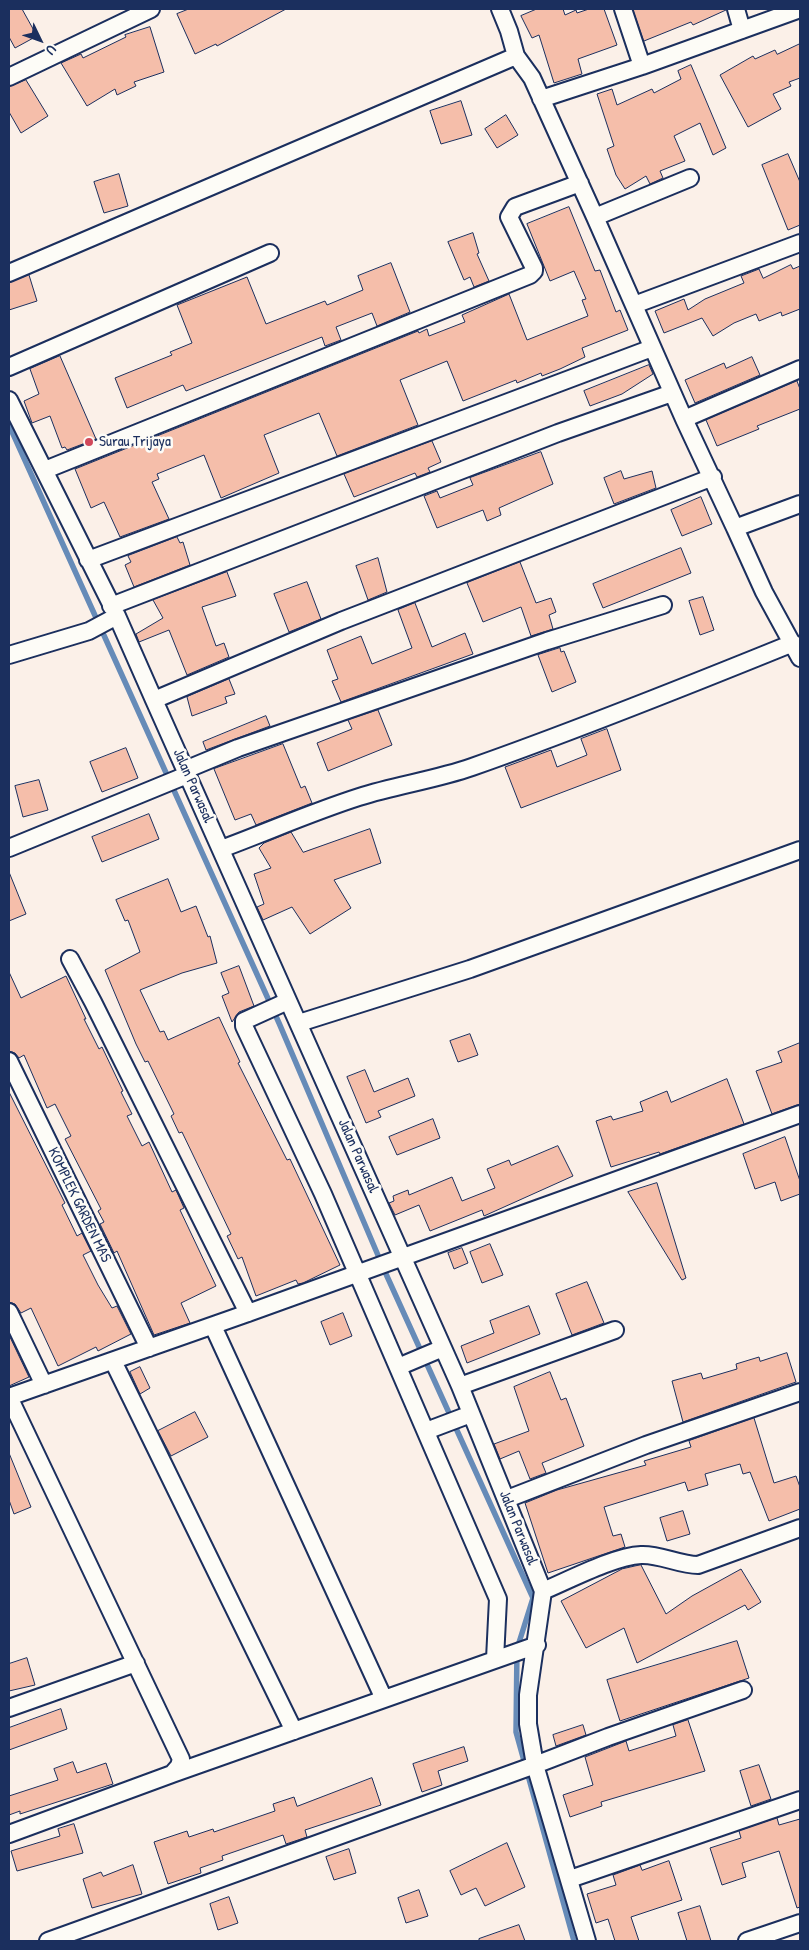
<!DOCTYPE html>
<style>
body{margin:0}
#map{position:relative;width:809px;height:1950px;overflow:hidden;background:#fbf0e8;font-family:"Patrick Hand",sans-serif}
canvas{display:block}
.frame{position:absolute;inset:0;border:10px solid #1b2f5e;pointer-events:none}
.north{position:absolute;left:15px;top:15px;width:50px;height:50px;-webkit-text-stroke:4px #fdfcf7;paint-order:stroke;rotate:132deg;font-size:14px;font-weight:700;line-height:20px;text-align:center;color:#1b2f5e}
.north::after{content:'';display:block;margin:auto;width:18px;height:22px;background:#1b2f5e;clip-path:polygon(50% 0,100% 100%,50% 72%,0 100%)}
</style>
<div id="map">
<canvas width="809" height="1950"></canvas>
<div class="frame"></div>
<div class="north">U</div>
</div>
<script>
const context = document.querySelector('canvas').getContext('2d');
context.lineJoin = 'round';
function stroke(path, color, width, dash) {
  context.strokeStyle = color;
  context.lineWidth = width;
  context.lineCap = dash ? 'butt' : 'round';
  context.setLineDash(dash || []);
  context.stroke(path);
}
function paint(path, color) {
  context.fillStyle = color;
  context.fill(path, 'evenodd');
}
function write(font, color, halo, rows, align = 'center') {
  context.font = font + ' "Patrick Hand",sans-serif';
  context.lineWidth = 5;
  context.setLineDash([]);
  context.textBaseline = 'middle';
  context.strokeStyle = halo;
  context.fillStyle = color;
  for (const [text, x, y, turn = 0] of rows) {
    context.save();
    context.translate(x, y);
    context.rotate((+turn || 0) * Math.PI / 180);
    context.textAlign = isNaN(turn) ? turn : align;
    if (halo) context.strokeText(text, 0, 0);
    context.fillText(text, 0, 0);
    context.restore();
  }
}
stroke(new Path2D(`
 M9,425L279,1023L386,1274L533,1598L517,1649L516,1732L574,1941`), '#668bb8', 5.5);
const building = new Path2D(`
 M9,9H22L37,36L15,48L9,37Z
 M189,9H286L217,46L216,44L195,54L177,14Z
 M537,9H563L565,15L576,10L577,13L589,9H604L617,45L578,59L582,74L554,83L539,35L532,38L521,16Z
 M633,9H726V10L693,25L691,22L644,41Z
 M150,27L164,72L134,82L136,86L117,95L115,89L87,106L61,63L81,54L83,58L126,37L125,35Z
 M800,44V78L789,82L791,86L773,94L781,109L748,127L720,75L753,56L755,59L775,50L777,54Z
 M691,65L726,148L713,155L700,123L674,136L685,161L660,171L663,178L650,184L646,176L625,189L616,175L607,149L614,146L597,94L612,89L617,105L652,89L654,93L681,79L678,71Z
 M26,80L48,116L21,133L9,112V87Z
 M461,101L472,135L441,144L430,111Z
 M506,115L518,135L497,148L485,129Z
 M788,154L800,182V225L788,230L762,165Z
 M119,174L128,206L104,213L94,182Z
 M569,207L595,271L600,270L616,312L620,310L628,330L582,348L585,357L560,369L542,376L541,373L517,383L516,380L463,401L447,361L400,380L418,425L337,456L319,413L264,435L279,473L221,498L204,455L157,474L159,479L152,482L169,519L120,537L104,502L91,508L75,469L418,331L419,333L427,329L429,336L465,322L462,315L509,294L527,340L588,316L582,300L586,299L574,271L550,281L527,224Z
 M473,233L479,253L477,254L489,281L474,287L470,277L464,280L448,242Z
 M391,263L410,312L377,326L372,313L336,327L341,340L325,346L322,337L186,391L183,385L127,408L115,378L172,355L170,352L192,343L177,305L247,277L266,324L325,301L327,305L363,290L358,276Z
 M791,265L793,269L800,266V309L782,316L781,312L759,321L756,314L734,323L713,336L702,318L664,333L655,311L684,299L688,310L705,299L744,283L741,276L759,269L763,278Z
 M29,275L37,301L9,310V283Z
 M60,356L96,439L67,450L65,447L62,448L50,416L32,423L24,401L39,394L30,369Z
 M752,357L760,375L695,403L685,380L724,363L726,368Z
 M649,365L653,374L622,394L590,406L584,391Z
 M797,381L800,389V409L757,426L759,429L717,446L706,420Z
 M432,441L441,462L428,468L430,472L417,477L415,473L354,497L344,474Z
 M541,452L553,484L499,508L501,515L487,521L483,510L437,528L424,496L437,491L440,498L473,485L470,478Z
 M621,471L624,479L652,471L656,488L614,504L604,478Z
 M701,497L712,524L682,536L671,510Z
 M177,537L180,543L183,542L190,565L134,587L125,565L131,562L128,556Z
 M681,548L691,573L603,608L593,584Z
 M378,558L387,592L368,600L356,566Z
 M520,562L536,603L551,598L556,612L549,615L553,629L531,636L521,607L483,622L467,583Z
 M227,572L236,596L202,607L216,646L224,643L229,657L187,675L169,630L139,642L136,634L163,618L153,600Z
 M307,582L321,619L289,632L274,594Z
 M703,597L714,630L700,635L689,601Z
 M415,603L432,647L465,633L473,654L341,702L332,681L338,679L327,650L361,636L372,664L412,648L398,610Z
 M560,648L561,652L564,651L576,682L552,692L538,655Z
 M229,679L235,694L225,697L227,703L192,716L187,697Z
 M378,710L392,745L328,771L317,743L352,729L348,720Z
 M266,716L270,726L206,750L203,742Z
 M607,729L621,770L521,808L505,767L551,750L557,767L587,755L581,739Z
 M283,744L301,788L305,786L312,803L256,825L251,814L235,820L214,769Z
 M126,748L138,778L102,792L90,762Z
 M39,780L48,810L23,817L15,786Z
 M149,814L159,839L102,862L92,837Z
 M370,829L381,863L334,880L351,908L310,934L292,907L263,920L257,907L264,904L254,874L271,868L259,848L264,843L291,832L303,852Z
 M9,872L26,914L9,921Z
 M168,879L181,912L196,906L208,937L210,936L217,963L182,973L140,990L160,1032L164,1031L168,1040L219,1017L240,1062L238,1063L287,1160L290,1159L340,1265L303,1283L298,1284L296,1280L256,1296L242,1257L238,1259L227,1236L231,1234L182,1132L179,1133L171,1116L174,1114L148,1061L145,1062L136,1044L105,970L140,952L128,920L125,921L116,900Z
 M239,966L254,1006L239,1012L232,1022L222,996L229,993L221,973Z
 M9,972L21,998L66,976L86,1019H84L99,1049L102,1047L123,1091L121,1092L132,1114L127,1116L142,1146L149,1142L172,1192L176,1190L184,1208L180,1210L216,1286L181,1303L190,1323L154,1335L117,1251L114,1253L100,1224L104,1222L98,1211L101,1209L65,1139L71,1136L55,1104L47,1108L24,1055L19,1058L15,1053L9,1051Z
 M470,1034L478,1055L458,1062L450,1041Z
 M800,1043V1104L772,1114L756,1071L782,1062L778,1052Z
 M365,1070L374,1092L408,1078L415,1096L378,1111L381,1117L366,1123L347,1077Z
 M727,1079L744,1124L660,1154L659,1152L611,1167L596,1121L611,1116L613,1120L643,1111L640,1102L667,1091L671,1102Z
 M9,1092L65,1203L62,1205L77,1236L82,1233L91,1251L83,1255L98,1285L112,1308L117,1306L131,1334L98,1351L96,1347L58,1366L31,1308L21,1313L15,1304L9,1302Z
 M433,1119L440,1138L397,1155L389,1137Z
 M785,1137L800,1181V1194L781,1201L775,1182L755,1189L743,1154Z
 M558,1146L573,1176L484,1216L482,1210L430,1231L419,1205L395,1215L389,1203L394,1201L393,1196L408,1190L409,1195L452,1177L462,1201L495,1188L487,1169L509,1160L511,1165Z
 M657,1183L686,1278L682,1280L628,1192Z
 M490,1244L503,1275L482,1283L470,1252Z
 M462,1248L468,1263L454,1269L448,1253Z
 M587,1282L604,1323L572,1335L556,1294Z
 M529,1306L540,1334L467,1363L461,1346L494,1333L490,1321Z
 M343,1313L352,1336L330,1345L321,1322Z
 M9,1335L29,1377L9,1386Z
 M787,1353L796,1382L683,1422L672,1381L701,1373L703,1379L737,1369L736,1364L759,1357L760,1361Z
 M140,1367L150,1388L140,1394L130,1372Z
 M550,1372L561,1400L566,1398L584,1446L542,1463L546,1473L530,1479L519,1451L500,1459L494,1444L529,1431L514,1387Z
 M195,1412L208,1437L171,1456L158,1431Z
 M754,1418L774,1483L796,1476L800,1487V1509L769,1521L750,1472L743,1474L740,1464L705,1474L708,1485L688,1491L685,1482L604,1507L613,1536L621,1534L625,1547L548,1573L525,1503L557,1490L646,1465L644,1461L691,1447L689,1441Z
 M9,1453L31,1507L14,1514L9,1500Z
 M683,1511L690,1534L667,1541L660,1518Z
 M641,1565L666,1614L692,1596L741,1569L761,1602L748,1610L745,1605L637,1663L624,1628L586,1648L561,1601L622,1569Z
 M737,1641L749,1678L620,1721L607,1680Z
 M27,1658L35,1685L9,1691V1664Z
 M61,1709L67,1729L9,1750V1728Z
 M688,1720L705,1771L601,1802L602,1806L570,1817L563,1795L593,1785L585,1757L626,1741L629,1751L676,1736L673,1725Z
 M583,1725L586,1735L556,1746L553,1735Z
 M464,1747L468,1761L438,1771L442,1785L422,1792L413,1764Z
 M73,1762L77,1773L106,1763L113,1784L20,1814V1811L9,1815V1796L58,1780L54,1769Z
 M759,1765L771,1799L751,1806L740,1771Z
 M372,1778L381,1805L305,1830L307,1837L286,1844L283,1835L222,1856L223,1860L200,1868L201,1873L168,1884L154,1842L187,1831L189,1837L213,1829L214,1832L275,1811L273,1804L294,1797L297,1806Z
 M777,1818L779,1825L800,1819V1907L797,1908L779,1851L742,1863L746,1877L722,1885L710,1848L741,1838L739,1831Z
 M74,1824L83,1853L17,1871L11,1851L60,1836L58,1829Z
 M507,1843L525,1887L485,1906L476,1888L461,1895L450,1871Z
 M349,1849L356,1873L334,1880L326,1857Z
 M669,1861L682,1900L631,1917L639,1941H615L608,1919L596,1923L587,1894L616,1885L613,1875L640,1865L642,1870Z
 M133,1865L142,1894L92,1908L83,1879L101,1872L103,1876Z
 M419,1890L428,1916L406,1923L398,1898Z
 M229,1897L238,1923L218,1930L210,1904Z
 M700,1906L711,1941H687L678,1913Z
 M519,1925L525,1941H479V1939Z`);
paint(building, '#f5beaa');
stroke(building, '#1b2f5e', 1);
const minor = new Path2D(`
 M500,9L509,31L516,56L532,78L595,217L684,419L735,528
 M623,9L642,66
 M736,9L742,30
 M9,77L151,9
 M541,99L642,66L800,9
 M595,217L690,178
 M9,273L516,56
 M634,305L800,243
 M9,367L270,253
 M9,400L117,616L154,700L460,1386L543,1591L528,1695V1724L535,1765L587,1941
 M684,419L800,369
 M45,470L530,275L534,271V268L509,217L515,207L580,183
 M800,504L735,528L764,592L800,658
 M88,560L652,348
 M111,606L558,433L672,393
 M9,655L89,631L117,616
 M154,700L341,621L713,477
 M185,770L238,748L547,641L663,605
 M9,848L187,775
 M221,849C267,832 312,812 359,797C396,785 435,780 472,767C580,729 687,686 793,643
 M70,959L93,1002L248,1313
 M288,1001L244,1021V1026L323,1194L498,1599L495,1659
 M299,1023L470,969L800,850
 M9,1061L149,1348
 M9,1312L44,1385
 M213,1326L384,1699
 M113,1361L294,1731
 M398,1367L443,1348
 M460,1386L615,1330
 M9,1397L248,1313L800,1114
 M426,1431L471,1414
 M507,1499L646,1445L800,1392
 M543,1591C569,1580 615,1556 641,1555C660,1554 679,1565 698,1565L800,1528
 M9,1708L136,1663
 M172,1774L537,1645
 M9,1834L172,1774L179,1766L181,1759L9,1397
 M570,1879L800,1800
 M48,1941L535,1765L608,1737L743,1690
 M747,1941L800,1923`);
stroke(minor, '#1b2f5e', 20);
stroke(minor, '#fdfcf7', 16);
for (const [x, y, r, color] of [
 [89,442,5,"#d1495b"]
]) {
  const dot = new Path2D();
  dot.arc(x, y, r, 0, 2 * Math.PI);
  context.fillStyle = color;
  context.fill(dot);
  stroke(dot, '#fdfcf7', 2);
}
write('15px', '#1b2f5e', '#fdfcf7', [
 ["Surau Trijaya",99,442]
], 'left');
write('15px', '#1b2f5e', '#fdfcf7', [
 ["Jalan Parwasal",193,786,66],
 ["Jalan Parwasal",358,1156,66],
 ["KOMPLEK GARDEN MAS",79,1205,64],
 ["Jalan Parwasal",518,1528,68]
]);
</script>
